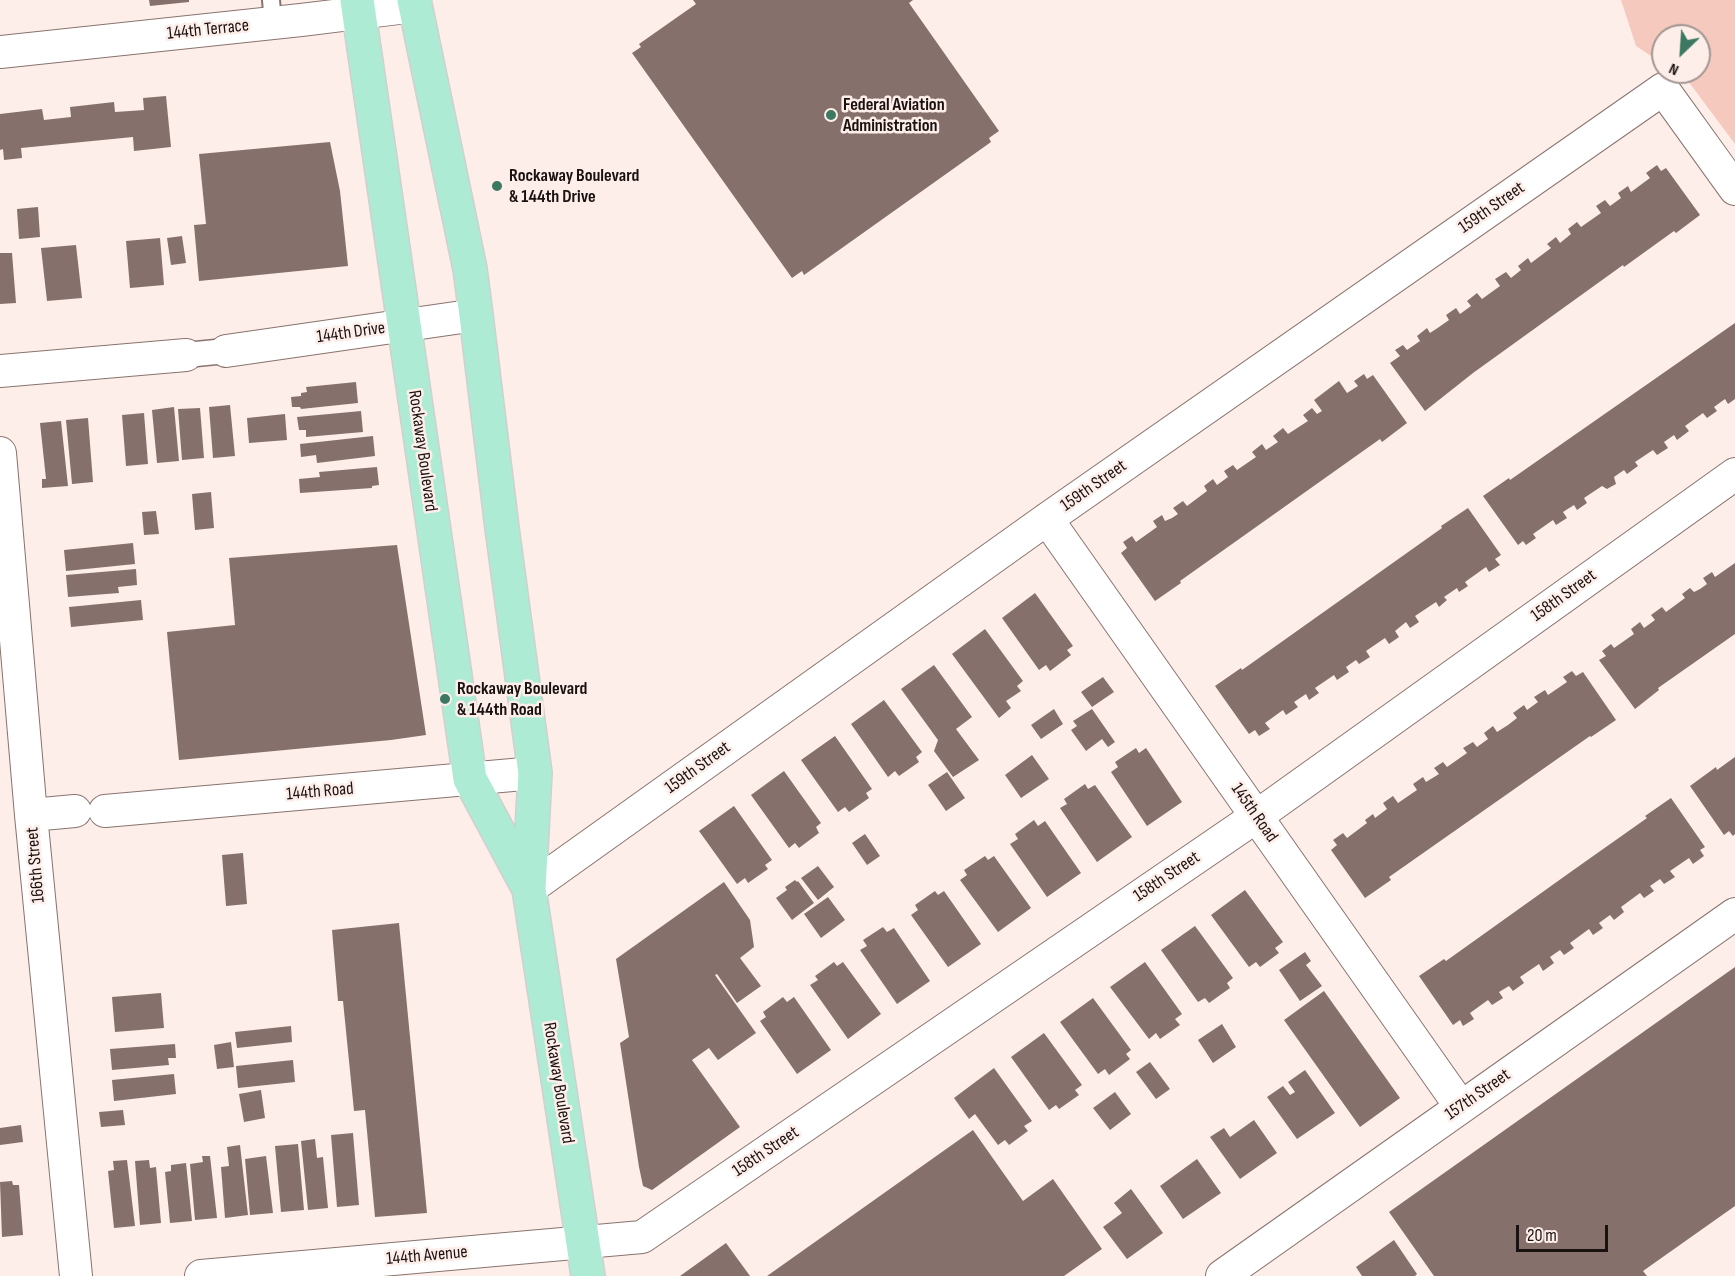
<!DOCTYPE html>
<style>
body{margin:0}
#map{position:relative;width:1735px;height:1276px;overflow:hidden;background:#fdeeea;font-family:"Sofia Sans Condensed",sans-serif}
canvas{display:block}
.north{position:absolute;left:1651px;top:24px;width:60px;height:60px;box-sizing:border-box;background:#fdeeea;border:2px solid #a29693;border-radius:50%;rotate:205deg;font-size:16px;font-weight:700;line-height:24px;text-align:center;color:#1a1210}
.north::after{content:'';display:block;margin:auto;width:21px;height:27px;background:#3c7862;clip-path:polygon(50% 0,100% 100%,50% 72%,0 100%)}
.scale{position:absolute;left:1516px;top:1225px;width:92px;height:27px;box-sizing:border-box;border:3px solid #1a1210;border-top:0;padding-left:8px;font-size:18px;line-height:21px;white-space:nowrap;color:#1a1210;-webkit-text-stroke:4px #fdeeea;paint-order:stroke}
</style>
<div id="map">
<canvas width="1735" height="1276"></canvas>
<div class="north">N</div>
<div class="scale">20 m</div>
</div>
<script>
const context = document.querySelector('canvas').getContext('2d');
context.lineJoin = 'round';
function paint(path, color) {
  context.fillStyle = color;
  context.fill(path, 'evenodd');
}
function stroke(path, color, width, dash) {
  context.strokeStyle = color;
  context.lineWidth = width;
  context.lineCap = dash ? 'butt' : 'round';
  context.setLineDash(dash || []);
  context.stroke(path);
}
function write(font, color, halo, rows, align = 'center') {
  context.font = font + ' "Sofia Sans Condensed",sans-serif';
  context.lineWidth = 5;
  context.setLineDash([]);
  context.textBaseline = 'middle';
  context.strokeStyle = halo;
  context.fillStyle = color;
  for (const [text, x, y, turn = 0] of rows) {
    context.save();
    context.translate(x, y);
    context.rotate((+turn || 0) * Math.PI / 180);
    context.textAlign = isNaN(turn) ? turn : align;
    if (halo) context.strokeText(text, 0, 0);
    context.fillText(text, 0, 0);
    context.restore();
  }
}
paint(new Path2D(`
 M1621,0H1735V144L1688,81L1676,72H1699V36H1663V64L1636,46Z`), '#f6c9be');
paint(new Path2D(`
 M149,0H189V2L150,6Z
 M693,0H913L909,3L999,131L989,138L991,142L804,275L802,271L792,278L632,53L641,47L639,44L696,4Z
 M166,96L171,147L134,151L133,137L21,148L22,158L4,160L3,149L0,150V114L42,109L44,120L71,117L70,107L114,102L115,112L130,111L144,110L143,98Z
 M330,142L340,191L348,266L199,281L194,225L206,224L199,154Z
 M1657,165L1661,171L1666,168L1700,215L1676,233L1674,231L1624,267L1623,265L1473,373L1425,411L1390,363L1400,356L1395,350L1403,345L1407,350L1420,341L1417,336L1427,328L1430,333L1439,327L1449,320L1446,315L1456,308L1460,314L1471,306L1467,301L1477,293L1482,299L1500,286L1495,279L1506,272L1511,278L1521,270L1518,266L1528,258L1531,263L1551,248L1547,244L1556,237L1560,243L1571,234L1568,229L1577,222L1581,227L1601,213L1596,206L1605,200L1610,206L1621,198L1618,193L1628,186L1631,192L1650,178L1646,173Z
 M38,207L40,237L19,239L17,209Z
 M182,236L186,263L171,265L167,238Z
 M160,238L164,285L130,288L126,241Z
 M76,245L82,298L47,301L41,248Z
 M0,253H12L16,303L0,304Z
 M1735,323V399L1728,404L1725,399L1714,407L1717,411L1707,418L1703,413L1685,426L1689,431L1677,440L1674,435L1664,442L1668,448L1657,455L1653,450L1635,462L1638,466L1627,474L1624,470L1614,477L1616,484L1607,489L1602,486L1584,498L1587,503L1577,510L1574,505L1563,512L1567,518L1556,525L1553,520L1533,534L1536,538L1526,545L1523,541L1518,545L1483,496L1509,478L1510,480Z
 M1364,374L1367,379L1373,375L1407,423L1382,442L1380,439L1180,581L1181,583L1155,601L1121,553L1127,548L1123,542L1132,536L1136,542L1157,527L1153,521L1162,515L1165,521L1172,518L1178,514L1173,508L1183,501L1187,506L1207,491L1204,486L1213,479L1217,485L1228,477L1224,471L1233,465L1237,470L1256,457L1252,452L1262,444L1266,450L1278,442L1273,436L1283,428L1288,434L1308,421L1303,415L1312,408L1317,414L1322,411L1314,400L1339,381L1347,393L1358,386L1354,381Z
 M356,382L358,403L301,409L300,407H292L291,397L301,396V393L307,392L306,387Z
 M230,405L235,456L213,458L209,407Z
 M174,407L179,461L157,463L152,410Z
 M200,408L204,458L182,460L178,409Z
 M361,411L363,432L306,437V430H299L297,417Z
 M144,413L148,464L126,466L122,415Z
 M285,414L287,440L249,443L247,418Z
 M88,418L93,482L72,484L66,420Z
 M61,421L68,486L42,488V479H46L40,423Z
 M373,436L375,456L317,463L316,455L301,457L300,444Z
 M377,467L379,485L372,486V488L300,493L299,479L320,477L319,472Z
 M211,492L214,528L195,530L192,494Z
 M1468,508L1501,555L1495,559L1500,565L1489,572L1486,567L1465,582L1468,586L1459,592L1457,588L1444,597L1447,600L1439,607L1436,602L1415,616L1419,622L1410,628L1406,622L1395,631L1399,637L1389,644L1385,638L1366,651L1370,657L1359,664L1356,660L1346,667L1349,672L1337,680L1334,675L1315,688L1319,693L1309,700L1306,694L1294,702L1298,707L1286,715L1283,710L1265,723L1270,729L1259,736L1255,730L1249,734L1215,686L1241,668L1242,670L1442,528L1441,526Z
 M156,511L159,534L144,535L142,512Z
 M133,543L135,564L66,571L64,550Z
 M397,545L426,735L391,740L179,760L167,632L235,625L229,558Z
 M1735,563V634L1658,688L1659,690L1635,709L1599,660L1606,656L1602,651L1611,644L1614,648L1634,634L1631,629L1640,622L1644,628L1655,620L1651,615L1662,607L1666,612L1685,598L1682,594L1690,588L1694,592L1700,589L1707,584L1703,578L1712,572L1715,577Z
 M136,569L137,585L118,587L119,593L68,597L66,575Z
 M1035,593L1073,646L1067,650L1071,655L1050,671L1046,665L1039,670L1002,618Z
 M141,600L143,620L71,627L69,607Z
 M985,629L1023,681L1017,686L1021,691L1006,701L1011,708L999,718L952,654Z
 M934,665L972,717L956,729L979,760L953,777L934,751L938,740L901,689Z
 M1572,671L1576,676L1583,672L1616,720L1591,737L1590,736L1389,877L1391,880L1365,898L1331,850L1337,845L1333,840L1343,833L1347,838L1367,823L1365,820L1373,814L1375,818L1387,809L1383,803L1393,796L1398,803L1417,790L1413,784L1423,777L1426,782L1439,774L1434,768L1443,762L1447,767L1467,753L1463,748L1473,742L1477,747L1488,739L1484,733L1493,726L1497,732L1508,725L1517,718L1513,713L1524,705L1527,710L1538,702L1534,697L1545,690L1548,695L1567,682L1563,677Z
 M1103,677L1114,692L1092,707L1081,692Z
 M884,700L922,752L916,757L919,762L899,776L895,771L888,777L851,724Z
 M1054,709L1063,724L1041,739L1031,725Z
 M1092,709L1115,742L1108,747L1102,739L1086,751L1071,730L1077,726L1073,721Z
 M835,736L872,789L866,793L869,798L849,812L845,807L838,812L801,760Z
 M1136,748L1139,753L1146,748L1182,802L1147,826L1111,772L1118,767L1115,762Z
 M1032,755L1049,779L1021,798L1005,775Z
 M1735,757V834L1733,836L1729,831L1724,835L1690,786L1716,767L1717,770Z
 M784,771L821,823L816,827L819,833L799,848L795,843L789,848L751,795Z
 M947,772L965,798L946,811L928,785Z
 M1085,784L1088,789L1095,785L1132,837L1097,862L1060,808L1067,804L1064,799Z
 M1671,798L1705,847L1700,850L1704,856L1693,864L1689,858L1670,871L1675,877L1664,884L1660,879L1650,886L1654,891L1644,898L1640,893L1621,907L1624,912L1614,920L1610,915L1599,923L1603,928L1593,935L1589,929L1570,943L1574,948L1564,955L1560,950L1550,957L1554,963L1543,971L1539,964L1520,977L1524,983L1513,991L1509,986L1499,992L1503,998L1492,1005L1488,1000L1470,1013L1474,1019L1463,1026L1460,1020L1453,1025L1419,976L1444,959L1446,961L1572,871L1647,818L1645,816Z
 M734,806L772,860L765,865L768,869L748,883L745,878L737,884L699,831Z
 M1034,820L1038,826L1045,821L1081,873L1047,897L1010,844L1018,839L1015,834Z
 M865,834L880,856L867,865L852,843Z
 M243,853L247,904L226,906L222,855Z
 M985,856L988,860L994,856L1031,908L998,932L960,880L967,875L964,870Z
 M818,866L834,887L818,900L801,878Z
 M795,880L797,882L798,881L814,903L792,920L776,898L787,890L785,887Z
 M724,882L750,920L754,947L740,958L761,986L737,1003L717,974L715,975L756,1033L718,1060L709,1048L692,1060L740,1127L652,1190L643,1186L639,1167L620,1043L629,1037L616,959Z
 M1245,890L1283,942L1275,948L1279,953L1260,967L1256,962L1249,967L1211,915Z
 M935,891L938,895L944,891L981,944L948,967L911,915L918,910L915,905Z
 M828,897L845,920L821,938L804,914Z
 M399,923L427,1213L375,1217L365,1110L354,1111L343,1001H338L332,930Z
 M1195,926L1233,978L1227,983L1230,988L1209,1003L1205,998L1198,1002L1161,950Z
 M883,927L887,932L894,928L930,981L897,1004L860,950L867,946L863,940Z
 M1305,952L1311,961L1306,965L1322,986L1300,1001L1279,970Z
 M834,962L837,966L843,962L881,1014L848,1039L810,985L818,980L815,976Z
 M1145,962L1182,1014L1175,1019L1180,1025L1160,1039L1156,1033L1149,1039L1110,987Z
 M1735,967V1206L1643,1271L1647,1276H1434L1389,1212Z
 M1324,991L1400,1098L1360,1127L1284,1020Z
 M161,993L164,1028L115,1032L112,997Z
 M783,997L787,1002L794,997L831,1050L797,1074L760,1021L766,1017L763,1012Z
 M1093,998L1131,1050L1126,1054L1130,1059L1109,1075L1105,1069L1098,1074L1060,1022Z
 M1222,1024L1236,1047L1213,1063L1198,1040Z
 M291,1026L292,1042L237,1048L235,1032Z
 M1044,1033L1082,1085L1075,1090L1079,1095L1059,1109L1056,1105L1049,1110L1011,1057Z
 M231,1042L234,1067L217,1069L214,1045Z
 M175,1044L176,1058H168L169,1065L112,1070L110,1049Z
 M293,1060L295,1082L238,1088L236,1066Z
 M1150,1062L1170,1089L1156,1099L1136,1072Z
 M994,1068L1032,1121L1024,1126L1028,1131L1009,1145L1005,1140L998,1145L975,1114L969,1119L954,1098Z
 M1305,1070L1335,1113L1297,1139L1267,1097L1283,1086L1290,1095L1295,1092L1288,1082Z
 M174,1074L176,1094L114,1101L112,1080Z
 M261,1090L265,1118L244,1122L239,1094Z
 M1115,1092L1131,1114L1110,1130L1093,1108Z
 M123,1110L125,1125L101,1127L99,1112Z
 M1254,1120L1277,1153L1240,1179L1210,1137L1224,1128L1230,1137Z
 M21,1125L23,1142L0,1145V1128Z
 M973,1130L1023,1201L1053,1179L1102,1249L1064,1276H767Z
 M353,1133L359,1205L337,1207L331,1135Z
 M315,1139L317,1158L323,1157L328,1208L308,1210L301,1141Z
 M298,1144L304,1210L281,1212L275,1146Z
 M240,1145L248,1215L225,1218L221,1167L229,1166L227,1147Z
 M202,1156H210L217,1218L195,1220L190,1164L203,1162Z
 M266,1156L273,1213L250,1215L245,1159Z
 M1197,1159L1221,1193L1183,1219L1160,1186Z
 M127,1160L135,1226L114,1228L108,1171L114,1170L113,1161Z
 M149,1160L150,1168L156,1167L161,1223L140,1225L135,1161Z
 M186,1163L192,1221L170,1223L165,1172L171,1171V1165Z
 M12,1181L13,1185H19L23,1235L2,1237L0,1182Z
 M1131,1189L1163,1233L1127,1259L1103,1227L1122,1213L1114,1203Z
 M1394,1240L1417,1274L1415,1276H1362L1356,1267Z
 M726,1243L750,1276H680Z`), '#86706b');
const service = new Path2D(`
 M271,0L273,23`);
const pedestrian = new Path2D(`
 M186,355L226,351`);
const minor = new Path2D(`
 M0,52L301,20L415,6
 M226,351L476,315
 M0,371L186,355
 M0,453L31,815L76,1276
 M1047,519L1461,1107
 M105,811L535,773
 M31,815L75,811
 M529,889L1047,519L1663,89L1735,189
 M201,1276L642,1237L1257,816L1735,474
 M1222,1276L1735,914`);
const primary = new Path2D(`
 M357,0L470,779L529,889
 M414,0L470,269L476,315L502,528L535,773L529,889L588,1276`);
stroke(service, '#89736e', 20);
stroke(pedestrian, '#89736e', 27);
stroke(minor, '#89736e', 34);
stroke(primary, '#d1d0cf', 36);
stroke(service, '#fff', 16);
stroke(pedestrian, '#fff', 24);
stroke(minor, '#fff', 32);
stroke(primary, '#adebd5', 33);
for (const [x, y, r, color] of [
 [831,115,6,"#3c7862"],
 [497,186,6,"#3c7862"],
 [445,699,6,"#3c7862"]
]) {
  const dot = new Path2D();
  dot.arc(x, y, r, 0, 2 * Math.PI);
  context.fillStyle = color;
  context.fill(dot);
  stroke(dot, '#fdeeea', 2);
}
write('18px', '#1a1210', '#fdeeea', [
 ["144th Terrace",208,30,-6],
 ["159th Street",1492,208,-35],
 ["144th Drive",351,333,-8],
 ["Rockaway Boulevard",422,451,82],
 ["159th Street",1094,486,-35],
 ["158th Street",1564,596,-36],
 ["159th Street",698,768,-36],
 ["144th Road",320,792,-5],
 ["145th Road",1254,813,55],
 ["166th Street",36,865,-95],
 ["158th Street",1167,877,-34],
 ["Rockaway Boulevard",558,1083,81],
 ["157th Street",1478,1095,-35],
 ["158th Street",766,1152,-34],
 ["144th Avenue",427,1256,-5]
]);
write('bold 18px', '#1a1210', '#fdeeea', [
 ["Federal Aviation",843,105],
 ["Administration",843,126],
 ["Rockaway Boulevard",509,176],
 ["& 144th Drive",509,197],
 ["Rockaway Boulevard",457,689],
 ["& 144th Road",457,710]
], 'left');
</script>
